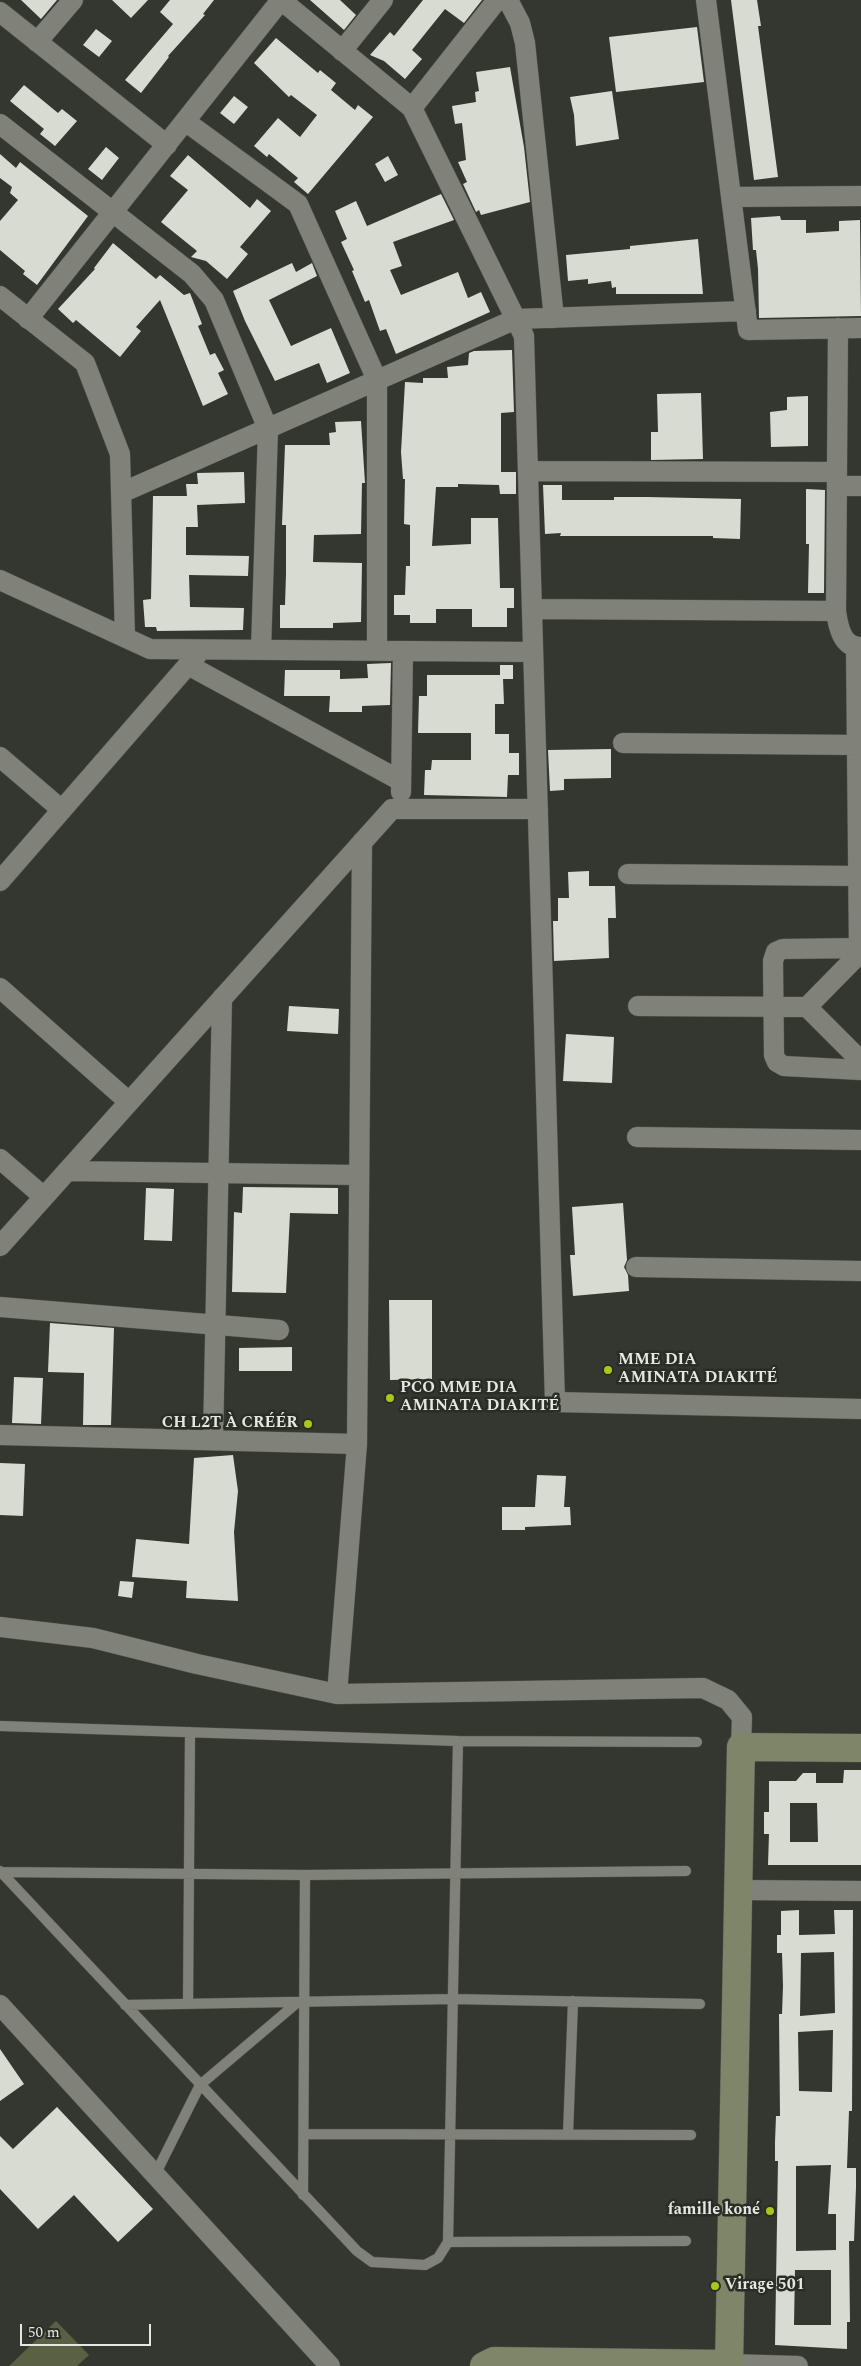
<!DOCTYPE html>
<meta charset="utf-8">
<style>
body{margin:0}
#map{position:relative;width:861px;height:2366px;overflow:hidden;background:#34372f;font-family:Spectral,serif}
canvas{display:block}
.scale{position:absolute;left:20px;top:2324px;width:131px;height:22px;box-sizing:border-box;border:2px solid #e5e7e2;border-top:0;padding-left:6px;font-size:15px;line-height:18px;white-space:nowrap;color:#e5e7e2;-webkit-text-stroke:4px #2a2d25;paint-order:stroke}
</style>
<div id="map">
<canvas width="861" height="2366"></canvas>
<div class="scale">50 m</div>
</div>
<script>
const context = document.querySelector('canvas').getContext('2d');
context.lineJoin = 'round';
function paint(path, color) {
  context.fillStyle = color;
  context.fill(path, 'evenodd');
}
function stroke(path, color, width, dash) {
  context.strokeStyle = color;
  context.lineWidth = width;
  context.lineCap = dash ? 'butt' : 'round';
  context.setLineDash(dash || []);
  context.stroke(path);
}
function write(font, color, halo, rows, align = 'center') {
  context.font = font + ' Spectral,serif';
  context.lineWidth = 5;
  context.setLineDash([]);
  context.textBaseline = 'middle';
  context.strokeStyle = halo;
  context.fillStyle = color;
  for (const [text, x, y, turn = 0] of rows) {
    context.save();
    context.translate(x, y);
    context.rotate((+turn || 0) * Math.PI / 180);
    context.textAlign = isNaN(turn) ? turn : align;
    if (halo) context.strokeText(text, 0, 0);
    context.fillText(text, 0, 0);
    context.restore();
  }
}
paint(new Path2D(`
 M56,2321L89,2355L77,2366H9Z`), '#596142');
paint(new Path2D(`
 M21,0H57L41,19Z
 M112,0H148L131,18Z
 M170,0H214L203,14L205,15L168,56L169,57L141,93L125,80L173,24L160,12Z
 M310,0H340L356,15L344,30Z
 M423,0H482L464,23L445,9L412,50L422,59L405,79L384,61L370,55L390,32L394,36Z
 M731,0H757L761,26H758L778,177L754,180Z
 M697,27L704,82L616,92L609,37Z
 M96,29L112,41L99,57L83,45Z
 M276,38L318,73L320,70L336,83L331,90L355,110L358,105L373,117L308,194L294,182L298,178L269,154L267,157L254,146L278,118L300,137L317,115L291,95L289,97L254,63Z
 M510,67L524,147L530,202L481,215L479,210L476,212L463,184L467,182L458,162L466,160L462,123L455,124L452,106L476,102L475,92L479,91L476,72Z
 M24,85L58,113L62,109L77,121L55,146L40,134L44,129L10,101Z
 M612,91L619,139L576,146L574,115L570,97Z
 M234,96L248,107L234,124L220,113Z
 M106,147L119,158L102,180L88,169Z
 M0,154L16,168L20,162L88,216L37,285L23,274L25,271L0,250V221L18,200L10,193L12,187L0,178Z
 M188,155L250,208L257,199L271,211L240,247L248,254L227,279L206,261L191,257L197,251L161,222L188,190L170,176Z
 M388,156L398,175L385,182L375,164Z
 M441,194L454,220L393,242L402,266L390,270L401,295L458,272L468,298L481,292L490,312L396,354L386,329L380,331L369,300L365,302L352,271L354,270L341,242L347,239L335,211L356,201L367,226Z
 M780,216L781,220H806V233L839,231V221L860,220L861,316L759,318L758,269L756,250H753L751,218Z
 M698,239L703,294H616V287L612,288L611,281L588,284V279L568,281L566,255L630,249V246Z
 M113,243L156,279L160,275L184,295L190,293L202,324L198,326L210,355L215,353L224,370L218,373L228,394L203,406L160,300L136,327L141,331L120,357L76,320L73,323L58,309L95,269L94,268Z
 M292,263L296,272L312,263L317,276L269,300L291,346L331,328L350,373L327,383L319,363L275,381L245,321L233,291Z
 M512,350L514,412L501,413V472H516V494H500L499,485L458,484V487H436L432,546L471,544V518H498L500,588H514V608H507V627H472V609H436V623H410V615H394V595H405L406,566H410V525L404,524L405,479H403L401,452L405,382L423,383V378H448L447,367L468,365L469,353L474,351Z
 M701,393L703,459L651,460V432H658L657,394Z
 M808,396V446L771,447L770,412L787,410V397Z
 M361,421L365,483H362L361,534L314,535L313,562L362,563L361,622L333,623V628H280V605H285L286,574V525H282L285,445H330L329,433L336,432L335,422Z
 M244,472L245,503L197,505L198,527H186V555L249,556L248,576L189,575L190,607L244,608L243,630L157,631L156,627H145L143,600L151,599L153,496H187L186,484H198L197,473Z
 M543,485H562V500H614V497H647L741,499L740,539L713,538V536H560L561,533L545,534Z
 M806,489L825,490L824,593H808L809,544H806Z
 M391,663L390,705L362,706V712H329L330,696H284L285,670H340V679L368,678L367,664Z
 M500,665H513V679H503L504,704H495V734H509V753H519V775H508L507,797L424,795L425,770H431L432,760H471V733H418L419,696H427V675H500Z
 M611,749V778L564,779V790L550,791L548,750Z
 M589,871V886H615L616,918H608L609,958L554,961L553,921H558V898H569L568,872Z
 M289,1006L339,1009L338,1034L287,1031Z
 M566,1034L614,1037L612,1083L563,1081Z
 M243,1187L338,1188V1214L290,1213L286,1293L232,1292L234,1212L242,1213Z
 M146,1188L174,1189L172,1241L144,1240Z
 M623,1203L627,1260L624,1267L628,1275L629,1291L573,1296L570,1255H575L572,1207Z
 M389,1300H432V1379L390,1380Z
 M50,1323L114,1328L111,1425H83L84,1373L48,1372Z
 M292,1347V1371H239V1348Z
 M14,1377L43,1378L41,1424L12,1423Z
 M233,1455L238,1491L234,1532L238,1601L186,1598L187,1581L132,1577L136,1539L189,1544L194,1458Z
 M0,1463L25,1464L23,1516L0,1515Z
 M537,1475L566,1476L564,1507H570L571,1525L525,1527V1530H502V1507H535Z
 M120,1581L134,1582L132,1598L118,1596Z
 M844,1770H861V1865H768L769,1834H764V1812H769V1781H796L803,1773H816V1783H843ZM790,1803H817L818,1842H790Z
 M799,1910V1935L835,1934L834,1910H853L852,2111H849L847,2168H856V2187L854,2241H849L850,2322H847V2349L775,2345L778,2161H775V2142L776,2116H780L779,2014H782L783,1986L782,1953H777V1935H781V1911ZM834,1952L835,2013L800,2016L801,1953ZM833,2030L832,2092L799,2091L798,2032ZM831,2165L828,2214H836V2250L796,2251V2166ZM795,2270H831V2325H794Z
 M0,2049L24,2084L0,2101Z
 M57,2107L153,2209L118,2242L74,2195L38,2229L0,2189V2136L13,2149Z`), '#d8dbd1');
const lane = new Path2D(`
 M0,1726L458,1741L697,1742
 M0,1871L357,2251L372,2262L425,2265L438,2258L448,2242L458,1741
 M1,1872L305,1875L686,1871
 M188,2004L190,1732
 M125,2005L453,1999L700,2004
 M304,2134L691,2135
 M568,2134L573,2001
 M155,2175L200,2085L298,2002
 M303,2195L305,1875
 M448,2242L686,2241`);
const street = new Path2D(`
 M508,0L520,23L525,43L554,318
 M706,0L748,330L861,328
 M0,12L167,145
 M37,42L73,0
 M342,51L383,0
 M412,108L497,0
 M185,121L298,204L377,380V651
 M0,124L192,274L214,300L268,429L261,650
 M731,197L861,196
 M0,296L85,363L120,454L125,637
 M28,319L281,0L412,108L524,336L555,1402L861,1409
 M838,328L836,611C838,626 842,648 861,647
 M528,471L837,472
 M837,486H861
 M121,493L516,319L746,311
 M0,580L150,649L533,652
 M532,609L836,611
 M856,647L859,954L807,1007L861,1061
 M188,665L401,781
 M623,743L861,745
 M0,757L62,810
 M401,792L403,651
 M628,874L861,876
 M0,881L201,650
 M859,948L783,949L776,952L773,961L774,1055L777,1062L784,1066L861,1070
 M0,988L129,1102
 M638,1006L807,1007
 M637,1137L861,1140
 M0,1159L44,1197
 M67,1171L359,1175
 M0,1246L392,809H538
 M636,1267L861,1271
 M0,1307L279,1330
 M0,1435L357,1444
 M213,1440L222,998
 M0,1627L93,1638L197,1664L337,1694L703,1688L728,1700L742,1717L741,1747
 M337,1694L357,1444L362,842
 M738,1890L861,1891
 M0,2005L330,2366
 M729,2364L798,2366`);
const secondary = new Path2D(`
 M484,2366L494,2361L729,2364
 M729,2366L741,1747L861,1748`);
stroke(lane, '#50524c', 11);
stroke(street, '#50524c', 21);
stroke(secondary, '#50524c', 29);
stroke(lane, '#808279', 10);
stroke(street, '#808279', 20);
stroke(secondary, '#7e8569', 28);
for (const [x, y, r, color] of [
 [608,1370,5,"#a9c71b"],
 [390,1398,5,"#a9c71b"],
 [308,1424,5,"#a9c71b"],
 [770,2211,5,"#a9c71b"],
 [715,2286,5,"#a9c71b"]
]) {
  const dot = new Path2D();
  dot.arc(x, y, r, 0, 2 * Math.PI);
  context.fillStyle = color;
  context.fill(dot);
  stroke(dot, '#2a2d25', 2);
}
write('bold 16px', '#e5e7e2', '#2a2d25', [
 ["MME DIA",618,1361],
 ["AMINATA DIAKITÉ",618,1379],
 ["PCO MME DIA",400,1389],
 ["AMINATA DIAKITÉ",400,1407],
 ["CH L2T À CRÉÉR",298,1424,"right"],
 ["famille koné",760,2211,"right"],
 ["Virage 501",725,2286]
], 'left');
</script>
